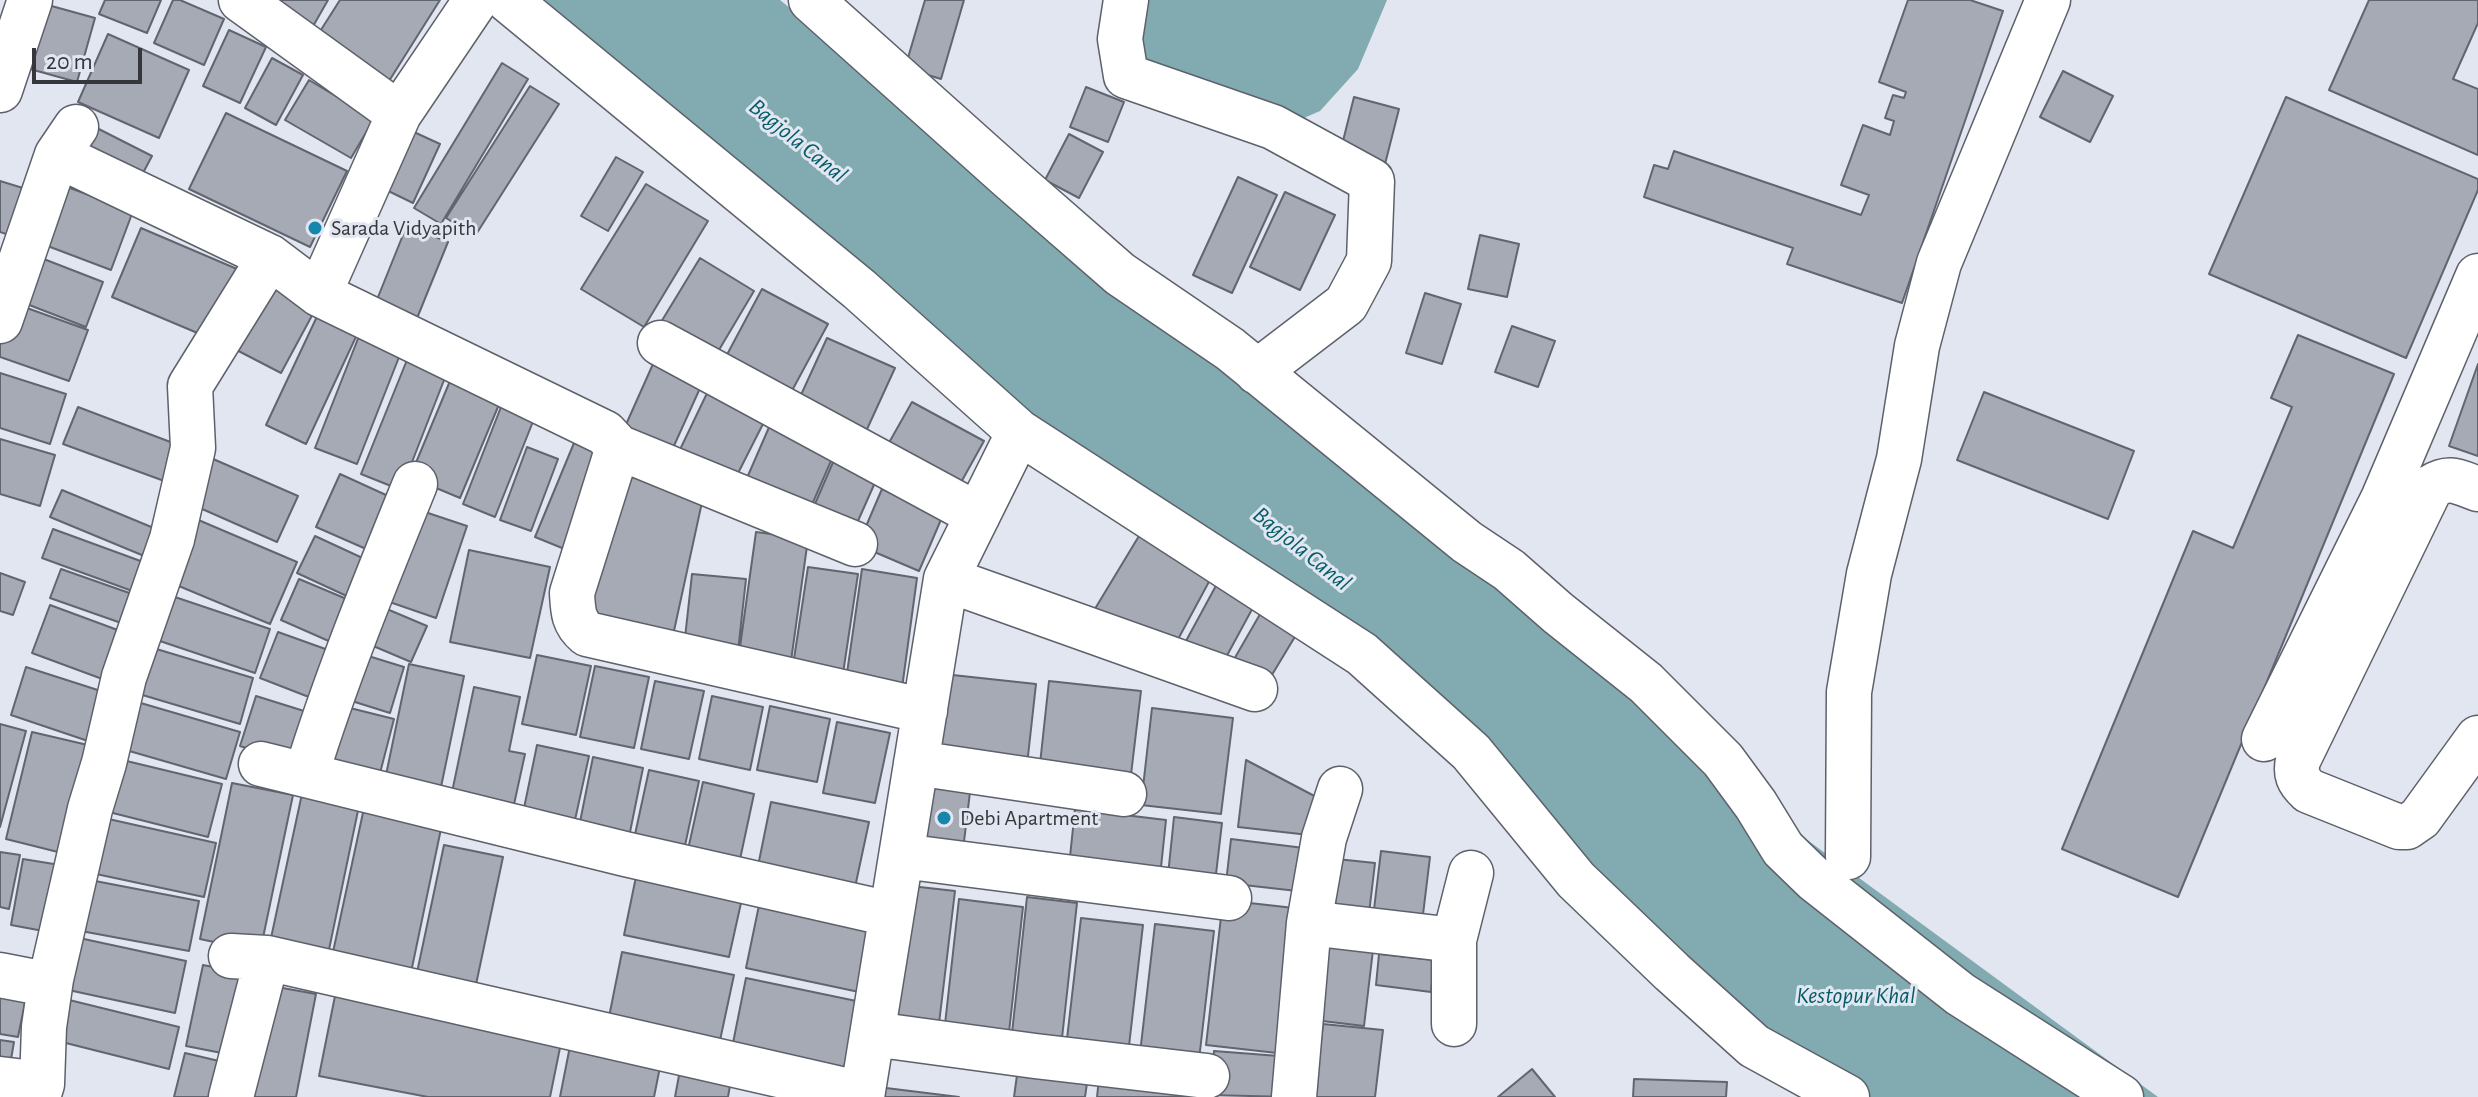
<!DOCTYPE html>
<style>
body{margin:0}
#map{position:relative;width:2478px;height:1097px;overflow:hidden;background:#e1e6f1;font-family:"Alegreya Sans",sans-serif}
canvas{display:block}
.scale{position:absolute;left:32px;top:48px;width:110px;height:36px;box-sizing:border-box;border:4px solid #35373b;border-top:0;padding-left:10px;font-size:24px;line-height:28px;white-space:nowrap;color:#35373b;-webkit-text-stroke:6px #e1e6f1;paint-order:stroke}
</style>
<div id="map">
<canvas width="2478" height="1097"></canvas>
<div class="scale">20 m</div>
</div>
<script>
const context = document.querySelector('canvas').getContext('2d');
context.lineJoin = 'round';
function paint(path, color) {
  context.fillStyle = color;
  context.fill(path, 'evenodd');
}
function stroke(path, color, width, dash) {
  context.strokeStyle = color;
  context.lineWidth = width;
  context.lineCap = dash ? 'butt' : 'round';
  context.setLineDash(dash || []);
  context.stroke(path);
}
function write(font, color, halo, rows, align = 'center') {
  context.font = font + ' "Alegreya Sans",sans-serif';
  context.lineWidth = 6;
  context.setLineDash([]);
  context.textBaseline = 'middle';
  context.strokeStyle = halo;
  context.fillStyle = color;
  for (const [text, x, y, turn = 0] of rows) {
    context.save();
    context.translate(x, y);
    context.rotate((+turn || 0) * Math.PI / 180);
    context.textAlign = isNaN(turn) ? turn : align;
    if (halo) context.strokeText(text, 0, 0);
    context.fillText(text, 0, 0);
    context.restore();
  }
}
paint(new Path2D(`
 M503,0H780L1765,809L2158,1097H1825L1398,680L1012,416Z
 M1146,0H1387L1358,69L1320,111L1267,134L1135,58Z`), '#82abb1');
const building = new Path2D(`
 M105,0H161L147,33L99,14Z
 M173,0H180L224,19L204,65L154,43Z
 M260,0H328L308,35Z
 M340,0H440L384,89L312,44Z
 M925,0H964L941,79L905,68Z
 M1908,0H1970L2003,11L1902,303L1787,264L1793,248L1644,197L1654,165L1668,169L1674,151L1861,215L1869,195L1841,185L1863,125L1890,135L1894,121L1885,118L1893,95L1904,98L1906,92L1879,82Z
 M2369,0H2478V23L2453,79L2478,89V155L2329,90Z
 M37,2L95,18L77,82L19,66Z
 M229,30L266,47L240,103L203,86Z
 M108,34L189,70L159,138L78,102Z
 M272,58L303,75L276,125L245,108Z
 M502,63L528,79L441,224L414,208Z
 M2063,71L2113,96L2090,142L2040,117Z
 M309,80L374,119L351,158L285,120Z
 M530,86L559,104L475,236L446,218Z
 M1086,87L1124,102L1108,142L1070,127Z
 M1354,97L1399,109L1384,168L1339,157Z
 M2286,97L2478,179V190L2406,358L2209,274Z
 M226,113L347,171L310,247L189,189Z
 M83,121L152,156L135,188L66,154Z
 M403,127L440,144L413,203L376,185Z
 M1069,134L1103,152L1079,198L1045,180Z
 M616,157L643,172L608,231L581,216Z
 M1238,177L1277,195L1232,293L1193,275Z
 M0,181L39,193L24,240L0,232Z
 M59,184L133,211L111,270L37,242Z
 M646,184L708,221L644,327L581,289Z
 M1285,192L1335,215L1300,290L1250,267Z
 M407,225L448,242L413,328L372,312Z
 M141,228L237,269L207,337L112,297Z
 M1480,235L1519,244L1507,297L1468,289Z
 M36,256L103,282L86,327L19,301Z
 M700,258L754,291L713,360L658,327Z
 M259,280L315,310L281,373L225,344Z
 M762,289L828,324L788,398L722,364Z
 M1425,293L1461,304L1442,364L1406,353Z
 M13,303L88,330L69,381L0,357V340Z
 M321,308L361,326L306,444L266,425Z
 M1512,326L1555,341L1538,387L1495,372Z
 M361,331L403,347L357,464L315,448Z
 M2298,335L2394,374L2178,897L2062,849L2193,531L2233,548L2292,407L2271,398Z
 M827,338L895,368L863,438L795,408Z
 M409,355L448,370L401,490L361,474Z
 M653,364L701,386L668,459L620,438Z
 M2478,364V456L2449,446Z
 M0,373L66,394L50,444L0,428Z
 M450,381L500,402L460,498L410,477Z
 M710,387L767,416L730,489L674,462Z
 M1984,392L2134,451L2108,519L1957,460Z
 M912,402L984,441L954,495L882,455Z
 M78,407L181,446L167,482L63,444Z
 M501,407L534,419L495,517L463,504Z
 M770,425L834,454L804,523L740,494Z
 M0,439L55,455L40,506L0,494Z
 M574,443L605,455L567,550L535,537Z
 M527,447L558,459L531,531L500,520Z
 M204,455L298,496L277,542L184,501Z
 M834,460L877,478L850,539L808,520Z
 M340,474L397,500L373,552L316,527Z
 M618,474L704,493L672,640L585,621Z
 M882,489L943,515L919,571L858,545Z
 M62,490L161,531L149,558L50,517Z
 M410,507L467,526L436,618L378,598Z
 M189,516L297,562L270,624L162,579Z
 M53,529L146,563L135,592L42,558Z
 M1142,531L1211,578L1169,656L1090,617Z
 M756,532L808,539L791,661L739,654Z
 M315,536L369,561L351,598L297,573Z
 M469,550L550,567L530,658L450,642Z
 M808,567L858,574L842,680L792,672Z
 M61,569L135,595L124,624L50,598Z
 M862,569L917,578L902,688L846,680Z
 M0,573L25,582L13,615L0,611Z
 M692,574L746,579L738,651L684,647Z
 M299,579L349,600L331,642L281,620Z
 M1218,582L1256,602L1218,672L1180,652Z
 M160,592L270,629L255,673L145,636Z
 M375,604L427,626L411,662L359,640Z
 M50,605L123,632L105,680L32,653Z
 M1263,609L1299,630L1264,688L1229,668Z
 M278,632L331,651L314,699L260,678Z
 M143,645L253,678L240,724L129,691Z
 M352,651L404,667L390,713L339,697Z
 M537,655L591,666L576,735L522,724Z
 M409,664L464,676L441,787L386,775Z
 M595,666L649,677L634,748L580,737Z
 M26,667L104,692L88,741L11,715Z
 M934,673L1036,684L1027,765L925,753Z
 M655,681L704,691L689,759L641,749Z
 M1049,681L1141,691L1130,783L1039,773Z
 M474,687L520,697L509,751L525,754L513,809L451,797Z
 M256,696L304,711L287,761L240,746Z
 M712,696L763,707L750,770L699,759Z
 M127,699L240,732L226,779L112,746Z
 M334,704L394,719L379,777L320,762Z
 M770,706L830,719L817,782L757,770Z
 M1152,708L1233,718L1221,814L1141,805Z
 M837,722L890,733L875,803L823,793Z
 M0,724L26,731L0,827Z
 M32,732L92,746L66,854L6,839Z
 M537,745L589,756L573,829L522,818Z
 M110,757L222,784L208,837L97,809Z
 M593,757L643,768L629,837L579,827Z
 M1246,760L1322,800L1318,836L1238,827Z
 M649,770L699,781L684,850L634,839Z
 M925,778L971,784L962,858L917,853Z
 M703,782L754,794L739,864L687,854Z
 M232,783L293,795L260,952L200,939Z
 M303,789L360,801L326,964L268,952Z
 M771,802L869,822L854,892L757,871Z
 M364,808L442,824L409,982L330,966Z
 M1075,809L1166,820L1159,886L1068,876Z
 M95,816L216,843L204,897L82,871Z
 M1174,817L1222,823L1214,891L1167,885Z
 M1231,839L1312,849L1306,892L1226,883Z
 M444,845L503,857L474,994L415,982Z
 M1381,851L1430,857L1421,931L1372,926Z
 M0,852L20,855L9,909L0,907Z
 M1327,858L1375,863L1368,922L1320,917Z
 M23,859L66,866L54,933L11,925Z
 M637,872L743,894L729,957L624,935Z
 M90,880L199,901L189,951L81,931Z
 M902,885L955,891L937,1040L885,1034Z
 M762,891L876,915L859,992L746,968Z
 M1027,897L1077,903L1060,1056L1010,1051Z
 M959,899L1023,907L1007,1050L943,1042Z
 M1223,900L1294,908L1277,1053L1206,1045Z
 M1081,918L1143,925L1127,1063L1065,1056Z
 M1155,924L1214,931L1198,1068L1139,1062Z
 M70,936L186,961L175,1013L59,988Z
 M1322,944L1373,950L1364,1026L1314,1020Z
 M622,952L734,975L719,1045L608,1022Z
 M1379,954L1434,960L1431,992L1376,985Z
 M203,965L254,975L237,1056L186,1046Z
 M746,978L861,1002L845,1076L731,1053Z
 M266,985L316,994L296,1097H245Z
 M0,987L27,993L18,1037L0,1034Z
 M335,996L562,1038L550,1097H428L319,1076Z
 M57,997L179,1027L169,1069L46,1038Z
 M1323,1024L1383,1030L1375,1097H1315Z
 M0,1040L14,1042L8,1077L0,1076Z
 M570,1046L661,1062L654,1097H560Z
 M1214,1051L1292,1057L1289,1097L1210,1095Z
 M185,1053L236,1065L228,1097H174Z
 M1100,1069L1192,1078L1190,1097H1097Z
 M1532,1069L1555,1097H1498Z
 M680,1070L731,1080L728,1097H675Z
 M1017,1075L1087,1083L1085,1097H1014Z
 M1634,1079L1727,1082L1726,1097H1633Z
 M878,1087L959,1097H877Z`);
paint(building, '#a5aab5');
stroke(building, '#61656f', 2);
const minor = new Path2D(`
 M241,0L399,114
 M508,0L859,289L1019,432L1362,654L1471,752L1576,880L1672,972L1754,1046L1847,1097
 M811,0L1011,179L1120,274L1230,349L1467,542L1509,570L1558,613L1646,683L1723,760L1756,805L1783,849L1815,880L1960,994L2121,1097
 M1126,0L1120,39L1126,76L1273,127L1372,181L1369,261L1346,304L1257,372
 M0,90L30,0
 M57,155L270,257L319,294L605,433L618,447L572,593C573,611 573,622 587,634L925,711
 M319,294L399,114L476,0
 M0,321L57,155L76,127
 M660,343L978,515
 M618,447L855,544
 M2478,489C2458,482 2450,475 2431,487L2298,760C2295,774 2298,781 2309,791L2399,827H2407L2420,818L2478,738
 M946,579L1255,689
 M2264,739L2383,499L2478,276
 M916,763L1124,794
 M261,764L625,854L890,914
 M306,775C337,675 376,580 415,484
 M902,856L1229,898
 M1848,857L1849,692L1869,574L1899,459L1917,346L1939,263L2048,0
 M1309,923L1454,940
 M231,956L267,958L862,1094
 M0,975L36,982L51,979
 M1454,1024V940L1471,873
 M873,1034L1035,1056L1207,1076
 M0,1079L42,1084
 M38,1097L42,1084L44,1027L51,979L90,809L104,763L124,677L172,539L193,448L190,386L270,257
 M231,1097L267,958
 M862,1097L946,579L1019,432
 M1294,1097L1309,923L1324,838L1340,789`);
stroke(minor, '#5d616a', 47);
stroke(minor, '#fff', 44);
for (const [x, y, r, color] of [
 [315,228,8,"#1786ad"],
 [944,818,8,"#1786ad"]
]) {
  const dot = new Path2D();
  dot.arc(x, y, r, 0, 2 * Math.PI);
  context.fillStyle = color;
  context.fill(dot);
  stroke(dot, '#e1e6f1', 3);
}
write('22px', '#35373b', '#e1e6f1', [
 ["Sarada Vidyapith",331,228],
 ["Debi Apartment",960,818]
], 'left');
write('italic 24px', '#045d67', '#e1e6f1', [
 ["Bagjola Canal",798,141,39],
 ["Bagjola Canal",1302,549,39],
 ["Kestopur Khal",1856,996]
]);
</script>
